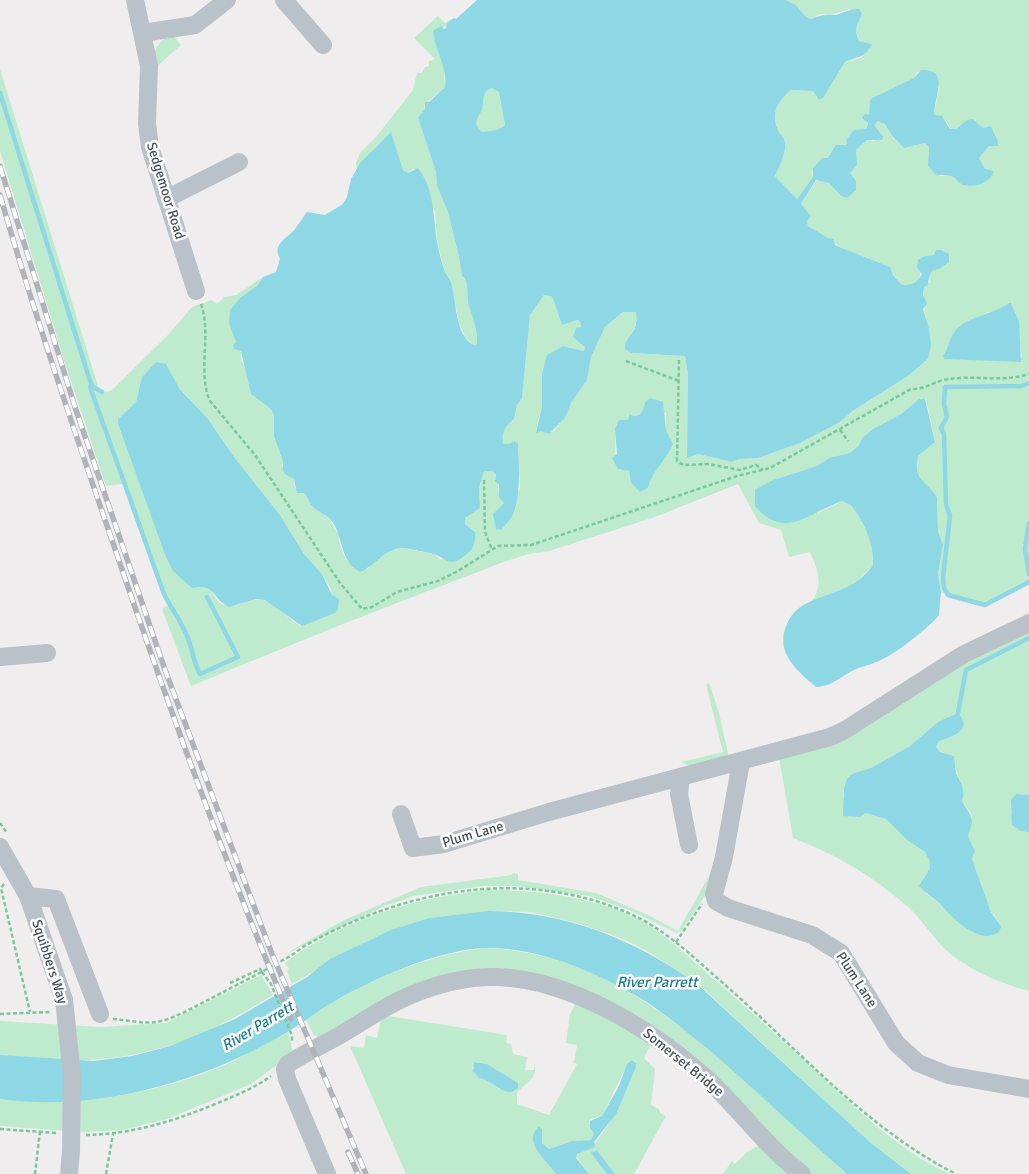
<!DOCTYPE html>
<style>
body{margin:0}
canvas{display:block;background:#f0edee}
</style>
<canvas width="1029" height="1174"></canvas>
<script>
const context = document.querySelector('canvas').getContext('2d');
context.lineJoin = 'round';
function paint(path, color) {
  context.fillStyle = color;
  context.fill(path, 'evenodd');
}
function stroke(path, color, width, dash) {
  context.strokeStyle = color;
  context.lineWidth = width;
  context.lineCap = dash ? 'butt' : 'round';
  context.setLineDash(dash || []);
  context.stroke(path);
}
function write(font, color, halo, rows, align = 'center') {
  context.font = font + ' Signika,sans-serif';
  context.lineWidth = 5;
  context.setLineDash([]);
  context.textBaseline = 'middle';
  context.strokeStyle = halo;
  context.fillStyle = color;
  for (const [text, x, y, turn = 0] of rows) {
    context.save();
    context.translate(x, y);
    context.rotate((+turn || 0) * Math.PI / 180);
    context.textAlign = isNaN(turn) ? turn : align;
    if (halo) context.strokeText(text, 0, 0);
    context.fillText(text, 0, 0);
    context.restore();
  }
}
paint(new Path2D(`
 M786,0H1029V582L985,605L941,592L938,574L943,545L938,531L937,497C926,480 913,481 918,456L935,442L926,399H919L901,414L873,429L862,438L859,445L850,453L829,458L817,466L773,480L794,520L820,512L842,501L852,505C864,522 874,543 873,565L855,584L811,602C824,587 818,569 810,552L789,557L781,530L759,523L738,484L652,518L549,551L528,554L501,563L340,625L191,686L162,609L169,604L164,594L123,484L106,486L64,360L0,151V69L98,386L103,392L111,391L168,335L192,307L211,300L217,304L224,297L236,295L263,277L257,286L241,297L231,328L241,351V360L246,367L251,394L271,409L274,415L277,446L283,462L282,466L294,479L295,488L304,493L313,508L320,510L330,520L339,535V542L346,560L368,569L373,562L392,550L403,548L434,554L441,560L475,532L465,524V518L480,508L479,487L484,471H492C500,480 496,493 504,503L494,514L496,530L514,513L516,498L520,488L518,444L502,445C501,434 505,426 514,419L517,405L522,398L530,315L544,295L551,296L553,299L562,325L579,320L581,323V342L585,347L584,351L563,346L542,374V406L537,425L541,430L553,432L565,418L571,403L587,380L591,357L605,327L623,312H636C637,325 635,331 626,340L631,353L685,356L688,374L687,457L698,454L732,462L739,459L758,458L800,443L840,422L854,410L908,376L928,359C933,331 921,315 924,287L930,282L929,277L932,271L939,269L944,264L934,255L925,256L918,282L911,285H902L893,274L890,267L842,248L808,226L801,204L817,180L829,183L841,196L850,173L857,165L856,150L867,140L874,141L883,136L875,126L877,121L885,124L892,137L904,148L925,143L929,147L928,166L940,176L949,175L958,180L985,169L979,158L986,148L998,141L993,129L983,128L967,120L956,129H951L945,120L935,115L934,112L939,89L936,76L926,70L917,72L914,78L872,98L866,129L846,140L847,145L828,158H822L812,172L813,177L797,199L775,176C779,168 787,151 785,142C785,139 780,134 779,131C770,114 777,102 791,90L813,91L819,100L823,98L845,62L861,58L872,44L859,41C855,30 857,24 862,14L849,9L831,15L821,14L810,19L805,16L796,5ZM1009,303H1011L1019,321V338L1022,357L988,360L944,359L943,356L955,331L988,312H998ZM156,362L208,419L234,457L280,515L304,554L322,574L331,589L335,613L302,626C287,620 279,604 263,600C249,597 235,611 222,604C208,596 219,582 192,588L165,555L118,424V419L136,402L142,377ZM644,407L666,413V430L670,438C663,455 652,471 648,488L640,492L631,483L629,471L618,469L616,465L615,429L624,420H628L629,414L635,416L644,411Z
 M438,16L445,23L454,18C446,24 442,31 434,37L444,66L445,87L424,105L425,109L418,118L436,172L437,186L448,212L459,257L462,276L465,278C469,287 466,300 470,309C473,318 478,333 477,344L474,345L466,339L459,323L451,281L445,272L437,241L435,212L420,171L413,169L408,173L403,170L391,133L377,145L357,170L356,163L360,153L376,137L413,90L417,73H422L425,67L429,66V61L435,59L414,38Z
 M173,35L181,45L154,69C152,52 157,40 173,35Z
 M492,88L499,92L505,125L497,130L482,132C473,125 477,119 481,112C486,103 479,93 492,88Z
 M1029,628V795L1016,794L1011,812L1021,831L1029,832V991C1003,984 975,973 953,956C935,942 924,921 907,906C871,875 837,855 793,838L779,757L841,742L901,699ZM962,718L963,725L960,732L939,741L936,747L940,752L954,756C955,761 955,768 957,773C961,783 966,790 962,801L972,815L968,836L975,851L972,859L991,912L996,917L973,932L926,893L922,880L930,868V862L925,852L907,840L886,819L865,813L843,798L844,788L852,774L868,770L910,746L938,722Z
 M706,673L719,713L729,758L691,767L681,762L723,752L706,685L709,683Z
 M713,869L709,890L682,930L677,933L629,910L589,896L517,886H483L414,896L385,906L282,956L342,921L421,887L512,875V873L518,874V880L596,893L646,914L678,931Z
 M486,890C535,890 589,896 634,917C661,930 685,954 708,974C752,1012 795,1052 837,1091C871,1122 907,1155 950,1174H911L871,1143L697,983L647,951L625,940L581,924L530,912L489,911L410,924L369,940L292,984L287,971L289,969L285,963C343,919 414,898 486,890Z
 M484,948C637,953 740,1082 847,1174H807L755,1121L593,999L469,975L318,1039L316,1035L314,1036L306,1019C359,984 421,956 484,948Z
 M261,975L273,995C179,1054 110,1070 0,1055V1021L101,1027L166,1023Z
 M576,1003L653,1040L644,1058L655,1069L651,1105L659,1109L660,1113L666,1116L634,1174H615L597,1150L592,1153L607,1174H589L576,1156C580,1149 587,1152 592,1146C612,1124 624,1096 636,1067L635,1061L632,1060C627,1062 607,1107 602,1116L591,1119L589,1122L594,1133L591,1140L572,1141L549,1149L542,1143V1129H536C527,1150 546,1158 556,1174H406L350,1046L364,1048L366,1035L377,1038L382,1015L507,1035L506,1043L511,1044L513,1054L527,1057L525,1070H534L535,1063C537,1079 528,1082 517,1092V1104L549,1115L577,1064L574,1063L577,1045L566,1043L570,1014ZM478,1062L487,1064L518,1083L499,1089L472,1068Z
 M288,1032L293,1053L251,1084L167,1119L122,1130L83,1132L0,1126V1099C72,1109 165,1093 231,1062C250,1053 269,1042 288,1032Z
 M760,1145L797,1174H723L732,1161L735,1164L747,1152Z`), '#beebcd');
paint(new Path2D(`
 M477,0H786L796,5L805,16L810,19C821,16 819,15 830,15C841,16 848,8 859,9L862,14C857,24 854,30 859,41L872,44C864,59 858,56 845,62L823,98L819,100L813,91L791,90C777,102 770,114 779,132C780,134 785,139 785,142C787,151 779,168 775,176L797,199L813,177V168L822,158H828L836,145H847L846,140L854,130L866,129L868,123L862,118L865,114L869,115L870,101L872,98L914,78L921,70C953,68 931,103 935,115L942,116L950,129H956L967,120L973,119L983,128L991,126L998,141V146H989L979,158L985,169L994,171C990,183 976,188 964,185C959,184 956,178 951,176C945,174 940,176 935,174L928,166L929,147L925,143L904,148L892,136L885,124L877,121L875,126L883,136L882,140H867L856,150L857,165L850,173L856,181V190L847,198L841,196L829,183L816,180L801,204L811,216L807,221L808,226L828,238L833,239L835,245L842,248L890,267L893,275L902,285C913,285 917,283 922,274L917,267L918,260L925,256L934,255L936,250H941L949,254V262L939,269L932,271L929,277L928,285L924,287L923,295L927,303L923,309L929,329L931,346L928,359L908,376L854,410L840,422L800,443L758,458L739,459L732,462L698,454L687,458L688,374L685,356L631,353L625,349C624,334 639,337 636,312H623L605,327L591,357L587,380L571,403L565,418L549,434L541,431L536,434L542,406V374L547,355L563,346L584,351L585,347L573,337L576,328L581,327V323L578,320L562,325L553,299L551,296L544,295L530,315L522,398L517,405L514,419C505,426 501,434 503,444H510L515,441L518,444C519,468 521,490 514,512C512,518 506,524 502,529L496,530L493,514L504,503L499,497V485L495,481L496,475L492,471H484L479,487L480,508L465,518V524L475,532C476,540 474,548 468,553C450,568 451,561 434,554C430,553 407,548 403,548C385,548 375,566 360,572C339,561 344,536 331,520C326,514 316,511 312,506C309,502 308,498 304,493H297L294,479L285,474L283,470V462L274,436V415L271,409L251,394L241,351L234,349L233,346L236,342L229,323L230,310L241,297L257,286L263,277L276,272L280,259C272,243 286,240 295,229C299,224 302,218 307,212L325,215L343,204L347,197L351,179L360,163L391,132L403,170L408,173L418,168C435,190 433,217 437,242C439,252 442,263 445,272C447,276 450,279 451,282C456,297 455,338 474,345L477,344C478,333 473,318 470,309C466,301 469,287 465,278L462,276L459,257L448,212L437,186L436,172L418,118L425,109V102H429L445,87C448,68 435,50 433,31L441,26L444,29L446,28L447,23L454,18L456,19ZM492,88L499,92L505,125L497,130L482,132C473,125 477,119 481,112C486,103 479,93 492,88Z
 M1009,303H1011L1019,321L1021,362L944,359L943,356C948,348 950,338 955,331C965,317 995,314 1009,303Z
 M156,362L166,364L179,388L208,419L234,457L280,515L304,554L322,574L332,595L339,599L338,609L335,613L302,626L265,600L256,599L229,607C211,599 217,583 192,588L173,571L165,555L118,424V419L136,402L142,377Z
 M651,398L663,402L666,430L673,444C666,461 652,470 648,488L640,492L631,483L629,471L618,469L612,458L617,454L615,429L619,420H628L629,414L635,416C644,414 643,408 646,401Z
 M919,399H925L935,442L918,456C913,481 926,480 937,497L938,531L943,545L938,574L941,592L939,615C935,621 930,624 925,629C904,646 888,660 862,667C844,672 836,686 816,687C796,670 774,651 787,624C790,617 795,610 802,606C828,591 854,592 873,565C874,543 864,522 851,505L842,501C808,513 785,541 755,506V490L773,480L817,466L829,458L850,453L859,445L862,438L873,429L901,414Z
 M958,713C974,730 952,737 939,741L936,747L940,752L954,756C955,761 955,768 956,773C961,783 966,790 962,801C972,818 975,817 968,836L975,851L972,859L991,912L1001,927L999,932C979,946 954,919 940,904C934,898 926,893 919,886L930,868V862L925,852L907,840L886,819L865,813L860,817L843,816L844,788L847,779L852,774L871,768L910,746L938,722Z
 M1016,794L1029,795V832L1021,831L1012,825L1011,800Z
 M489,911C567,912 634,939 697,984L871,1143L911,1174H847C800,1133 755,1089 708,1049C684,1030 661,1010 635,995C590,970 537,947 485,948C438,949 365,982 325,1007C312,1015 301,1024 289,1031C207,1081 96,1113 0,1099V1055L94,1061L132,1056L170,1046L235,1019L307,977L330,959L391,930L430,918Z
 M632,1060L636,1063V1067L616,1114L594,1142L595,1147L577,1154L576,1158L589,1174H556C548,1161 521,1143 539,1126L542,1129V1143L549,1149L572,1141L591,1140L594,1133L590,1128V1121L602,1116L619,1086L627,1064Z
 M474,1062L487,1064L518,1083V1088C505,1100 492,1079 479,1078L473,1071Z
 M597,1150L615,1174H607L591,1153Z`), '#8ed7e5');
stroke(new Path2D(`
 M0,93L90,381L93,387L102,392
 M1029,383L1021,386L945,387L944,404L947,417L941,428L944,434L946,504L950,516L943,577L944,588L948,595L985,605L1029,582
 M90,387L164,594C171,608 181,621 187,636C193,649 193,662 200,674L238,657L207,597
 M1029,523L1025,549L1029,574
 M958,713L966,670L1029,638`), '#8ed7e5', 4.5);
stroke(new Path2D(`
 M201,304C212,335 197,371 210,401L255,455L340,583L362,609L372,607L397,592L438,581L458,571L498,546L531,545L737,476L770,468L911,389C926,389 931,383 944,380C972,374 1001,383 1029,374
 M679,360L677,461L683,465L708,464L740,470L756,465L763,470
 M626,361L679,381
 M840,430L848,441
 M484,480L485,532L492,550
 M0,823L7,833
 M4,884L1,888L30,1012
 M676,942L702,904
 M262,972L271,984L292,1036V1043
 M230,983L260,969L262,972
 M0,1014L51,1012
 M113,1019C127,1020 142,1024 156,1022C175,1019 193,1007 210,999C234,986 259,974 283,960C292,956 299,949 308,944C402,891 518,868 621,910C658,924 687,951 716,977C794,1044 863,1127 956,1174
 M0,1129L56,1133
 M86,1135C132,1134 171,1122 213,1105C234,1096 253,1089 271,1076
 M35,1174L40,1131
 M106,1174L113,1134`), '#79c79c', 2.5, [4, 2.5]);
stroke(new Path2D(`
 M135,0L149,66L147,124L150,147L196,291
 M284,0L323,45
 M143,33L195,25L227,0
 M166,199L239,162
 M0,657L47,653
 M741,762L724,857L714,894L716,901L728,908L812,935L841,953L896,1043L918,1063L948,1075L1029,1089
 M681,778L679,794L689,845
 M401,814L413,848L444,844L549,812L830,737L845,730L964,654L1029,623
 M0,847L28,896L64,1000
 M28,896L56,899L100,1014
 M69,1174L71,1151
 M327,1174L287,1079L285,1069L288,1064C303,1054 319,1047 335,1038C363,1022 390,1002 421,991C445,982 472,976 498,977C572,980 653,1030 706,1078C740,1109 765,1146 802,1174`), '#bac2c9', 18);
const rail = new Path2D(`
 M0,166L75,407L165,670L272,954L366,1174
 M0,195C34,313 74,430 114,546C168,705 225,864 291,1019
 M348,1152L358,1174`);
stroke(rail, '#b0b3b7', 5.5);
stroke(rail, '#fff', 4, [11]);
stroke(new Path2D(`
 M64,1000L72,1075L71,1151`), '#bac2c9', 18);
write('14px', '#475259', '#fff', [
 ["Sedgemoor Road",165,191,73],
 ["Plum Lane",473,835,-16],
 ["Squibbers Way",49,962,72],
 ["Plum Lane",856,980,57],
 ["Somerset Bridge",683,1063,39]
]);
write('italic 15px', '#167c90', '#fff', [
 ["River Parrett",657,983],
 ["River Parrett",258,1027,-31]
]);
</script>
